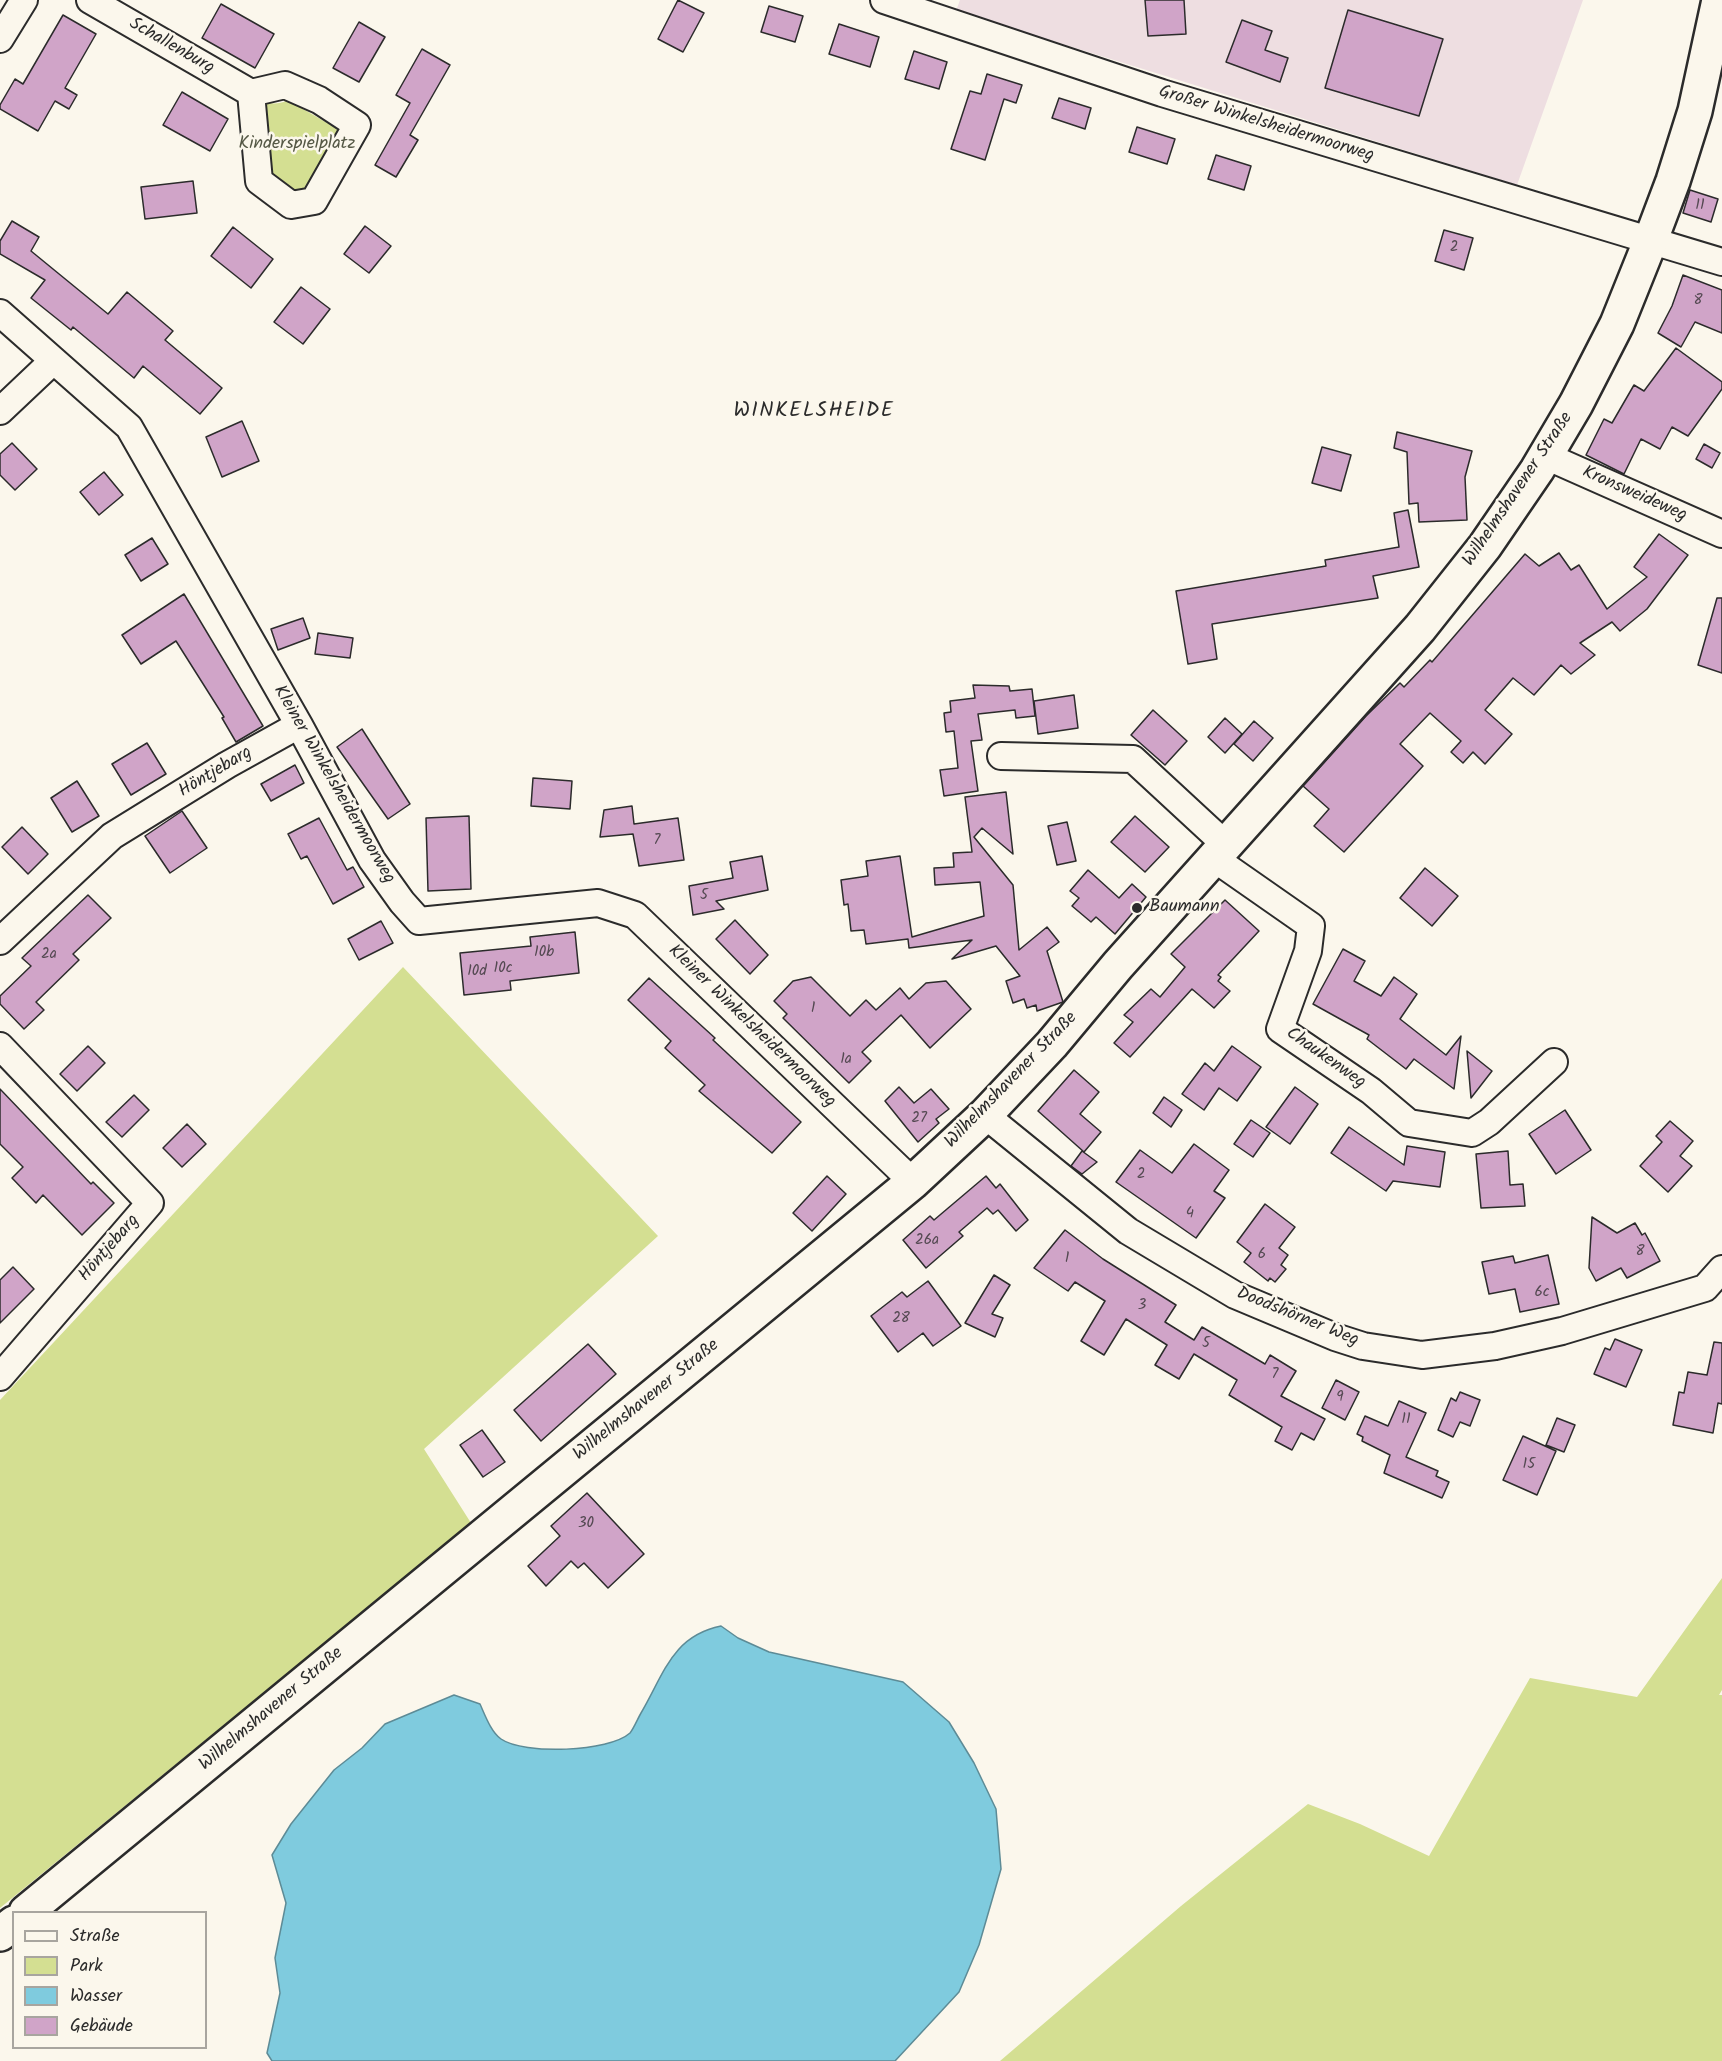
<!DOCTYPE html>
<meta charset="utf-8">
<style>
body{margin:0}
#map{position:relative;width:1722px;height:2061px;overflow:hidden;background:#fbf7ec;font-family:Kalam,sans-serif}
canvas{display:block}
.legend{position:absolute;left:12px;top:1911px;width:195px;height:138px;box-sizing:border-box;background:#fbf7ec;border:2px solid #a8a59f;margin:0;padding:8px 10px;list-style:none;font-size:18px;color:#2b2b2b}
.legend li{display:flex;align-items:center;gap:12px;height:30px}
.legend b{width:30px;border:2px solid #a8a59f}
</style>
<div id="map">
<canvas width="1722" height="2061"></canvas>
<ul class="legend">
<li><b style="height:8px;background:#fbf7ec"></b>Straße</li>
<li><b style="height:16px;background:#d4df92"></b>Park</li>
<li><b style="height:16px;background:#7fcbde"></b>Wasser</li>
<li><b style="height:16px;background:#d0a4c8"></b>Gebäude</li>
</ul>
</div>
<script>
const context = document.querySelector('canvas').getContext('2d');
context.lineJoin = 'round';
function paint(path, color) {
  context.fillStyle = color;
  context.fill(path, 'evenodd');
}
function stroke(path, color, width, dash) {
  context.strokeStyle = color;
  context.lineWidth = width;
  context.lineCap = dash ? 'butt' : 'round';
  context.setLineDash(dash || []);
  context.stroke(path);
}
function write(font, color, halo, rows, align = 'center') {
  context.font = font + ' Kalam,sans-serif';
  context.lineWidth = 5;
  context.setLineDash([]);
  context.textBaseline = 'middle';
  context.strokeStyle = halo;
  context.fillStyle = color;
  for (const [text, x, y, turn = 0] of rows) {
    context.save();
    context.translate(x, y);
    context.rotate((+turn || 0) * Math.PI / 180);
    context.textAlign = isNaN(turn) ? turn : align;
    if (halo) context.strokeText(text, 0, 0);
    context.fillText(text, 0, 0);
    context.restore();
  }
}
paint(new Path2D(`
 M960,0H1583L1517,185L956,11Z`), '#eedee1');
paint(new Path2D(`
 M292,97L302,100L303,109L329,124L339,123L343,134L310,192L298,197L268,174L260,100C272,105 282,105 292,97Z
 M403,967L658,1236L424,1449L471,1523L0,1908V1400Z
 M1722,1578V1690L1719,1695H1722V2061H1000L1181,1906L1308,1804L1360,1824L1429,1856L1530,1678L1637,1697Z`), '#d4df92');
const water = new Path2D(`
 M721,1626L738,1638L769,1652L903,1682L949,1722L974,1763L996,1809L1001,1869L979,1945L959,1992L895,2061H272L267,2053L280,1993L275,1958L286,1903L272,1855L291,1824L334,1770L362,1748L385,1724L454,1695L480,1704C485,1715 491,1732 501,1739C524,1755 609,1752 630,1733C634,1728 638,1718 641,1713C664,1674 672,1636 721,1626Z`);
paint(water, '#7fcbde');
stroke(water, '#5d8b96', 1.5);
const building = new Path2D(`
 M678,0L704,13L683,52L658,39Z
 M1145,0H1184L1186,34L1148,36Z
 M221,4L274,34L255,68L202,38Z
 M769,6L803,16L795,42L761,32Z
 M1348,10L1443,39L1419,116L1325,88Z
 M63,15L96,34L65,88L77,95L69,109L55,101L38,131L0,109V105L15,79L23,84Z
 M1242,20L1272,31L1265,50L1288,58L1280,82L1226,62Z
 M359,22L385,37L359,82L333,68Z
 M839,24L879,37L870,67L829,54Z
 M422,49L450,65L410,135L418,140L396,177L375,165L410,103L396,95Z
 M914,51L947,62L939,89L905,79Z
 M987,74L1022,85L1016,103L1004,99L985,160L951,149L970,91L981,94Z
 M182,92L228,119L210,151L163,125Z
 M1059,98L1091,108L1085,129L1052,118Z
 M1137,127L1175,139L1167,164L1129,152Z
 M1216,155L1251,166L1244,190L1208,179Z
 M193,181L197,213L145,219L141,187Z
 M1690,190L1718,199L1711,222L1683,213Z
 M12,221L39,237L31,251L108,314L127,292L173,331L165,340L222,388L200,414L143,366L134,378L73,327L71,330L31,298L45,280L0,254V241Z
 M365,226L391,246L369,273L344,254Z
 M233,227L273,259L251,288L211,256Z
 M1444,230L1473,238L1464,270L1435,261Z
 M1683,275L1722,290V333L1695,322L1681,347L1658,333L1672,306Z
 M301,287L330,309L303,344L274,322Z
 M1676,348L1722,382V389L1688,436L1672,427L1660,449L1641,439L1624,474L1586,455L1604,419L1612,423L1634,385L1644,391Z
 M242,421L259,461L222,477L206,437Z
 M1397,432L1472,451L1465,477L1467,520L1419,522L1418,503L1409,504L1407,452L1394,448Z
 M12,443L37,469L15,490L0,475V454Z
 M1704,444L1720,453L1712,468L1696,459Z
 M1322,447L1351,455L1341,491L1312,483Z
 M104,472L123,495L99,515L80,492Z
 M1408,510L1419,567L1373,576L1378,598L1212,624L1217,659L1188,664L1176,591L1326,566L1325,560L1399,547L1394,513Z
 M1659,534L1688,555L1647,609L1620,631L1612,622L1580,643L1595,655L1571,674L1561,665L1534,695L1513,678L1485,710L1512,734L1485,764L1473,752L1463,763L1451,752L1461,741L1430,713L1400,744L1423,766L1344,852L1314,826L1329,809L1303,786L1366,716L1400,683L1404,687L1430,660L1432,662L1525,554L1539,566L1559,553L1571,570L1579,565L1607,609L1647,577L1634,567Z
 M152,538L168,564L141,581L125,555Z
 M184,594L263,726L236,742L222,718L224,717L176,641L141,664L122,635Z
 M1717,598H1722V673L1698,665Z
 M303,618L310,638L278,650L271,629Z
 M318,633L353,638L350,658L315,654Z
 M973,685L1009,686L1010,691L1032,689L1035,716L1016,718L1015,710L978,714L982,740L971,741L978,791L944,796L940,770L958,768L954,731L946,732L944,713L951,712L950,701L975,698Z
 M1074,695L1078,728L1038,734L1034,701Z
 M1153,710L1187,741L1165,765L1131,735Z
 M1225,718L1242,734L1225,753L1208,737Z
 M1254,721L1273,738L1253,761L1234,744Z
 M362,729L410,804L388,819L337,747Z
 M147,743L166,774L131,795L112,764Z
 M295,765L304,783L271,801L261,784Z
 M533,778L572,781L570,809L531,806Z
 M77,781L99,816L72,832L51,798Z
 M1006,792L1013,854L982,828L974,837L1013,885L1019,950L1047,927L1059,942L1047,951L1063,1002L1037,1011L1036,1005L1027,1008L1024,999L1013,1003L1006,981L1020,976L996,946L952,959L972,940L909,948L908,939L866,944L864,930L851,931L848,904L844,905L841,880L868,876L866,861L900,856L912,937L984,916L980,882L935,885L934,868L954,867L953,853L972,852L965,797Z
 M632,806L634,824L678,818L684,860L639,866L633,834L600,837L604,810Z
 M182,811L207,848L170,873L145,836Z
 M469,816L471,889L428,891L426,818Z
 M1135,816L1169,847L1145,872L1111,842Z
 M319,818L347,870L353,867L364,887L333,904L307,856L301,859L288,834Z
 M1067,822L1076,861L1057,865L1048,826Z
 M22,827L48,854L28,874L2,847Z
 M762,856L768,890L716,901L724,909L693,915L689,886L733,878L730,862Z
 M1425,868L1458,896L1432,926L1400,898Z
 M1088,870L1119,898L1132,884L1146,897L1115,934L1096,917L1091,922L1072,906L1079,898L1070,891Z
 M88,895L111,918L73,954L79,960L36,1002L44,1010L24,1029L0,1004V996L31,966L22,958Z
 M1225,900L1259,931L1218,975L1221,977L1218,981L1230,991L1214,1008L1192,989L1130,1057L1114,1043L1133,1022L1124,1015L1151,989L1160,997L1185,967L1171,954Z
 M735,920L768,955L750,974L716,939Z
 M381,921L393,943L359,960L348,939Z
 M575,932L579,973L510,981L511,990L464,995L460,953L531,946L530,937Z
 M1343,949L1365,961L1354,981L1381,996L1394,977L1417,994L1400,1019L1446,1055L1461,1036L1454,1089L1414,1059L1406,1069L1367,1039L1369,1035L1313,1004Z
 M811,977L850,1016L866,1000L876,1010L900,988L909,999L926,983L946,981L971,1009L930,1048L901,1015L862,1052L871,1061L849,1083L783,1018L787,1014L774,1001L793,981Z
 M649,978L715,1038L713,1040L801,1122L772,1153L699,1091L705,1085L665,1048L671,1041L628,1000Z
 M88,1046L105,1063L77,1091L60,1074Z
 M1232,1046L1261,1067L1237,1101L1219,1088L1204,1110L1182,1094L1205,1063L1214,1071Z
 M1467,1051L1492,1071L1471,1098Z
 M1074,1070L1099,1092L1080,1114L1101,1132L1084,1152L1038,1111Z
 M899,1087L914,1103L931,1089L949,1109L936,1119L939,1123L918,1142L885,1101Z
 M1295,1087L1318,1104L1290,1144L1266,1127Z
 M0,1089L91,1184L93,1182L114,1203L82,1235L43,1195L36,1203L12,1178L23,1167L0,1144Z
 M134,1095L149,1110L122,1137L106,1122Z
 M1164,1097L1182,1110L1171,1127L1153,1113Z
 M1565,1110L1591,1150L1556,1174L1529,1134Z
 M1251,1120L1270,1133L1253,1157L1234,1144Z
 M1670,1121L1693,1141L1680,1156L1692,1166L1668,1192L1640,1166L1662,1142L1656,1136Z
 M187,1124L206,1144L182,1167L163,1148Z
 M1349,1127L1404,1165L1407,1146L1445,1152L1440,1187L1393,1181L1386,1191L1331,1153Z
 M1194,1144L1229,1170L1214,1191L1225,1198L1196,1238L1116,1182L1140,1150L1172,1173Z
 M1082,1151L1097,1162L1082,1174L1071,1166Z
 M1508,1151L1510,1185L1523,1184L1525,1206L1481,1208L1476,1154Z
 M827,1176L846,1194L812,1231L793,1213Z
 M986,1176L996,1188L1000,1184L1028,1220L1016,1231L998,1210L993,1214L987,1208L959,1232L963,1236L926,1268L903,1240L930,1216L934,1220Z
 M1265,1204L1295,1227L1279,1248L1288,1255L1281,1265L1286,1269L1275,1282L1270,1278L1268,1281L1244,1262L1251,1253L1237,1242Z
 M1592,1217L1617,1233L1635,1223L1642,1235L1645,1233L1660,1261L1627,1278L1621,1268L1596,1281L1589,1268Z
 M1065,1230L1103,1259L1176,1305L1165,1322L1194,1340L1202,1327L1265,1364L1270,1355L1296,1371L1281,1396L1325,1419L1314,1440L1301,1433L1292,1450L1275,1441L1282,1427L1229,1395L1237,1380L1194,1354L1179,1379L1155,1365L1167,1345L1126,1319L1104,1355L1081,1341L1105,1301L1075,1282L1068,1291L1034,1268Z
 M1548,1255L1559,1304L1520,1312L1515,1289L1489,1294L1482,1262L1513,1256L1515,1263Z
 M13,1267L34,1289L0,1323V1280Z
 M994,1275L1010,1285L992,1314L1003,1318L995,1337L965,1323Z
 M928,1281L961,1326L933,1346L923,1333L898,1352L871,1316L902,1292L907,1297Z
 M1615,1339L1642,1350L1626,1387L1594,1374L1605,1348L1610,1350Z
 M1714,1342L1722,1343V1404L1718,1403L1713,1433L1673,1425L1679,1392L1684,1393L1688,1372L1707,1375Z
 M588,1344L616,1374L541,1441L514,1410Z
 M1336,1380L1359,1392L1345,1420L1322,1408Z
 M1460,1392L1480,1400L1470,1426L1460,1422L1453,1437L1438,1430L1451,1398L1456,1401Z
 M1399,1401L1426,1413L1406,1457L1438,1471L1436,1476L1449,1482L1442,1498L1384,1473L1390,1455L1362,1441L1363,1437L1357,1434L1365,1416L1388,1426Z
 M1557,1418L1575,1425L1564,1452L1546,1445Z
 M482,1430L505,1462L483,1477L460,1445Z
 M1523,1436L1556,1451L1537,1495L1503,1480Z
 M587,1493L644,1554L608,1588L584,1563L578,1568L571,1561L546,1586L528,1566L560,1536L551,1526Z`);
paint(building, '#d0a4c8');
stroke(building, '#2b2b2b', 1.5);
const street = new Path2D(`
 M90,0L251,93L285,85L319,100L357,125L314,201L291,205L259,181L251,93
 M884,0L1162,93L1722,262
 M0,39L24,0
 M0,313L129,427L299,725L372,860L402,902L419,921L598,903L635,915L913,1182
 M0,411L53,361
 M1546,456L1722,534
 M1001,756L1133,759L1226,845
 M1215,859L1311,926L1308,951L1280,1029L1371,1091L1409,1123L1472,1133L1489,1122L1554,1062
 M0,941L112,836L227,765L299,725
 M0,1046L150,1203L0,1377
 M985,1115L1128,1231L1235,1295L1335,1337L1363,1346L1422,1355L1495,1346L1562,1331L1705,1288L1722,1269`);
const secondary = new Path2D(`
 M26,1912L913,1182L985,1115L1052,1044L1118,965L1420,628L1485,546L1537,470L1576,404L1617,324L1650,242L1673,181L1695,111L1719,0
 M0,1934L14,1923`);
stroke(street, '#2b2b2b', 30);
stroke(secondary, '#2b2b2b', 38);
stroke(street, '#fbf7ec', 26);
stroke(secondary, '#fbf7ec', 33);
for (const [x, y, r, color] of [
 [1137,908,6,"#2b2b2b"]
]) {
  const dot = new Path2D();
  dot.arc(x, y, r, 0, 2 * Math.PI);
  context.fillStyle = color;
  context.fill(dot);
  stroke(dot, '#fbf7ec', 2);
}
write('15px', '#544952', null, [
 ["11",1700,206],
 ["2",1454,248],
 ["8",1698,301],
 ["7",657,841],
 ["5",704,896],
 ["10b",544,953],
 ["2a",49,955],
 ["10c",503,969],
 ["10d",477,972],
 ["1",813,1009],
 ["1a",846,1060],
 ["27",919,1119],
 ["2",1141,1175],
 ["4",1190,1214],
 ["26a",927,1241],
 ["8",1640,1252],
 ["6",1262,1255],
 ["1",1067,1259],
 ["6c",1542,1293],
 ["3",1142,1306],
 ["28",901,1319],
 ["5",1206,1344],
 ["7",1275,1375],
 ["9",1340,1398],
 ["11",1406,1420],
 ["15",1529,1465],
 ["30",586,1524]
]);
write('18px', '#2b2b2b', '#fbf7ec', [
 ["Schallenburg",171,47,30],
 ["Großer Winkelsheidermoorweg",1266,125,17],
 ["Wilhelmshavener Straße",1519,490,-56],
 ["Kronsweideweg",1634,495,24],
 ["Höntjebarg",216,773,-31],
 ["Kleiner Winkelsheidermoorweg",333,785,60],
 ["Kleiner Winkelsheidermoorweg",751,1027,44],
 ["Chaukenweg",1325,1059,35],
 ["Wilhelmshavener Straße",1012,1081,-46],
 ["Höntjebarg",110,1249,-49],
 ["Doodshörner Weg",1297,1318,22],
 ["Wilhelmshavener Straße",647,1401,-39],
 ["Wilhelmshavener Straße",272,1710,-40]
]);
write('18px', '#555845', '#fbf7ec', [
 ["Kinderspielplatz",297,145]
]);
write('18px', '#2b2b2b', '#fbf7ec', [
 ["Baumann",1149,908]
], 'left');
context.letterSpacing = '1.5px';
write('21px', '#2b2b2b', '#fbf7ec', [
 ["WINKELSHEIDE",814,412]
]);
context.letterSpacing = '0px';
</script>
